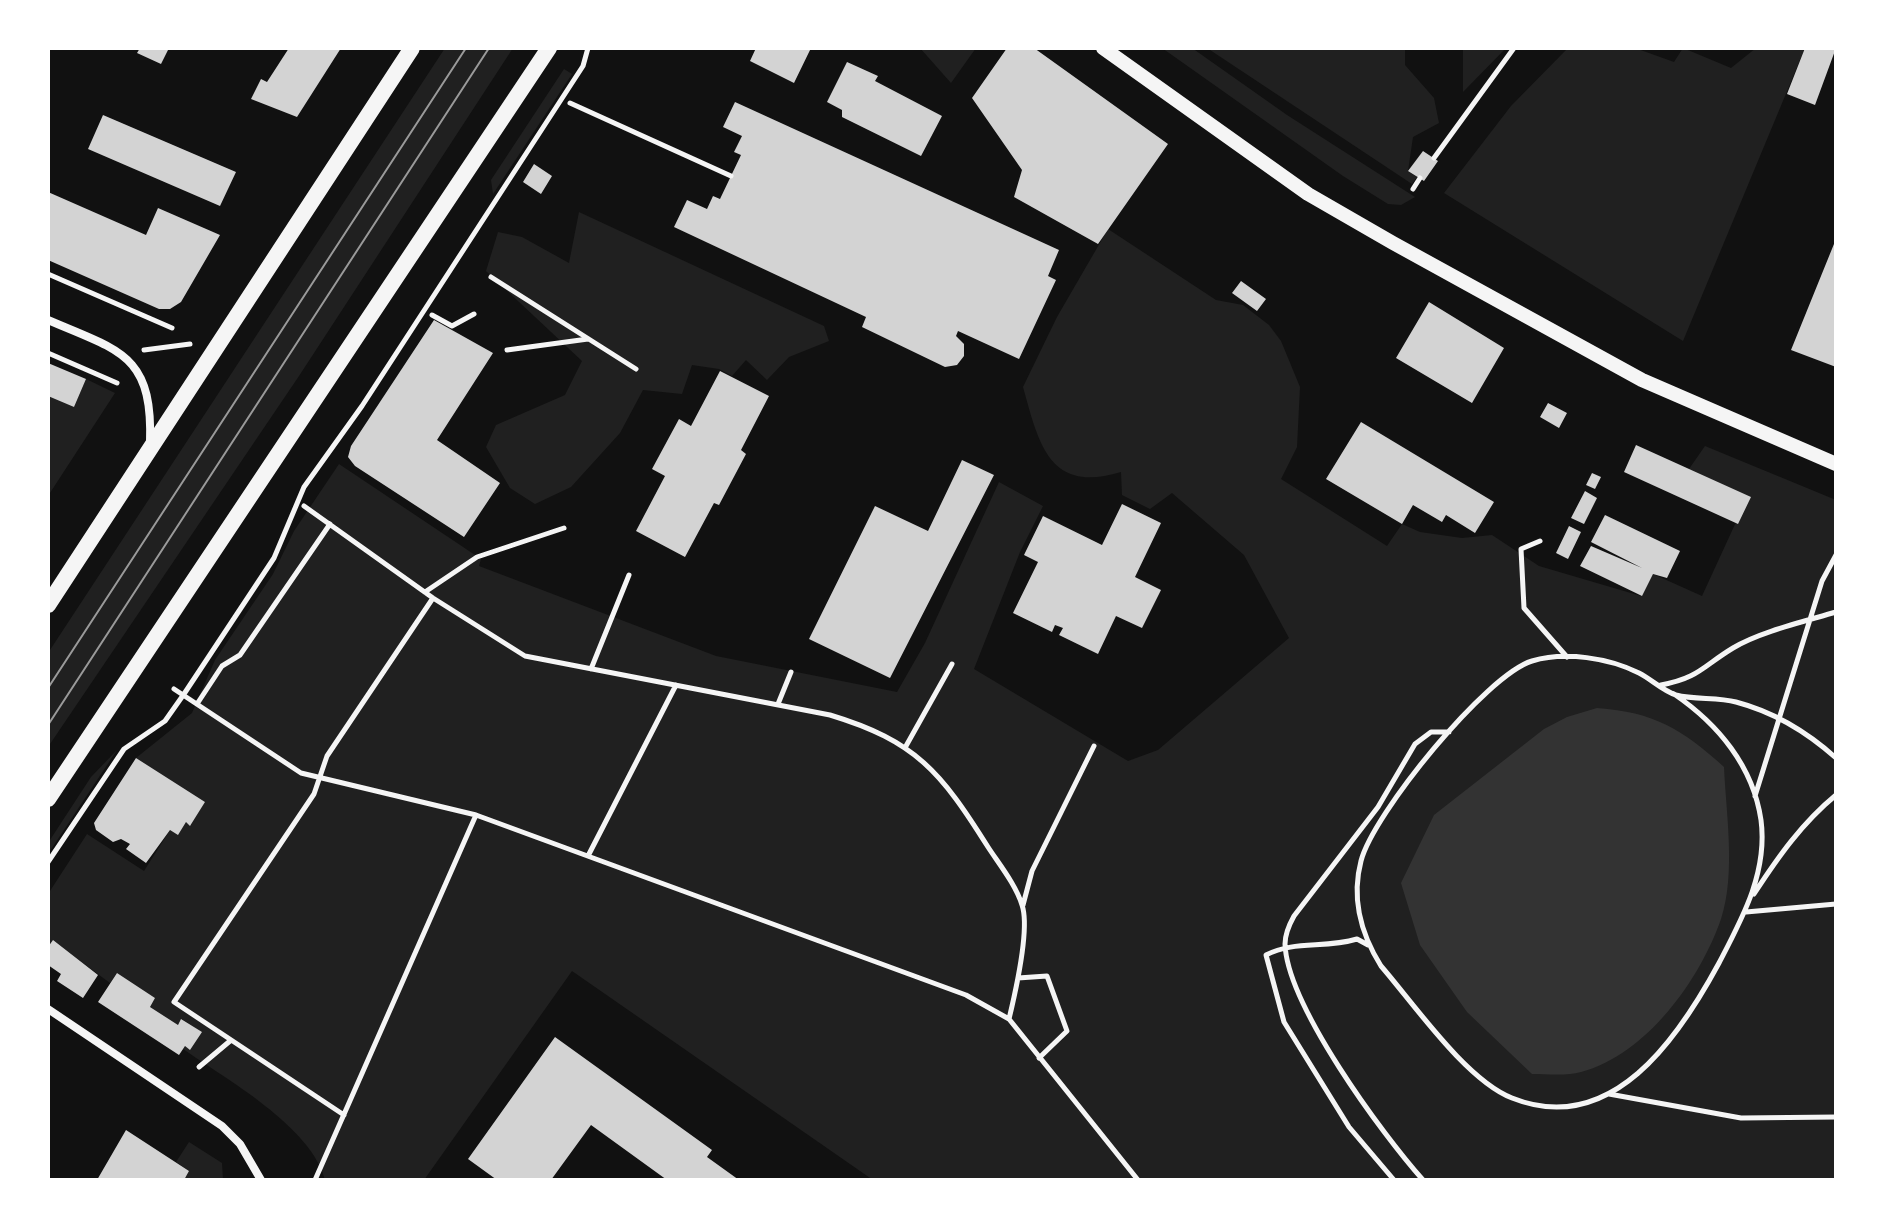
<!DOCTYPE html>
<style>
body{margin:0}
#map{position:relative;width:1884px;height:1228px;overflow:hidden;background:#111;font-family:"PT Sans",sans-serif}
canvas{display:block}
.frame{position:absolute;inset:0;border:50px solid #fff;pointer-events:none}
</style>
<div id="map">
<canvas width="1884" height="1228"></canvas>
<div class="frame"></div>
</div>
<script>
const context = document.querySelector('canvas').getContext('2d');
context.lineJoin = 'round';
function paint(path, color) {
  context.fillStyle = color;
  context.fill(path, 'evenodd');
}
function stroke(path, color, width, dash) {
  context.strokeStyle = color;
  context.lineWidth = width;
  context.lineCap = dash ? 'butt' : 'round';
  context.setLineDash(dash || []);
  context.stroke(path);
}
paint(new Path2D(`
 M445,48H513L299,376L48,747V653Z
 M920,48H976L951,83Z
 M1162,48H1192L1287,115L1415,197L1401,205L1388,204L1343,176Z
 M1207,48H1405V65L1434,98L1439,123L1413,137L1408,171L1417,177L1412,184Z
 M1463,48H1506L1463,92Z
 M1568,48H1635L1674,62L1683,48L1731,68L1756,48H1805L1683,341L1444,193L1511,106Z
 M564,69L572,74L493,194L491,180Z
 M579,212L824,326L829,341L789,357L767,380L746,360L732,376L719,369L692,365L682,394L643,390L620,433L571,487L535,504L510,488L486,447L496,425L565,395L582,361L486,271L498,232L522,237L569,263Z
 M1108,229L1216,300L1243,305L1269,325L1281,341L1300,387L1297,447L1281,479L1387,546L1402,524L1420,532L1462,538L1492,535L1539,566L1641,596L1653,574L1702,596L1748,496L1689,469L1705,446L1836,500V1180H873L572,971L424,1180H325C312,1127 226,1079 183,1049L185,1046L190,1049L201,1032L182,1019L178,1025L150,1007L155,998L117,973L110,983L53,941L48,947V894L87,834L144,871L170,830L178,834L186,822L191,825L205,802L136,758L192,713L215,660L273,574L294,531L339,464L481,559L479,566L716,656L897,692L925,643L999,482L1043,506L1020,552L974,669L1128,761L1158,750L1289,638L1244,555L1172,493L1150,509L1122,495L1121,472C1049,494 1039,444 1023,387L1057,317Z
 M86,379L115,393L48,496V396L74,407Z
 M117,750L48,854V843L91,777Z
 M189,1142L222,1163L223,1180H184L189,1171L176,1162Z`), '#202020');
paint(new Path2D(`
 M1597,708C1654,712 1682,729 1724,767C1726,814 1736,873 1721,919C1700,980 1646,1055 1581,1072C1567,1076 1548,1074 1532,1074L1467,1012L1420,945L1401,883L1434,815L1544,729L1567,717Z`), '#333');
paint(new Path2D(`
 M140,48H169L161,64L137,53Z
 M289,48H341L297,117L251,99L261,79L267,82Z
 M756,48H811L794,83L750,61Z
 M1007,48H1034L1168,144L1098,244L1014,197L1022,170L972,98Z
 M1805,48H1836L1815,105L1787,94Z
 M847,62L878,76L875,81L942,116L921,156L842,117V110L827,102Z
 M735,102L1059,250L1048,276L1056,280L1019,359L958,331L956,336L964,344V356L957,365L945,367L862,327L866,317L674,227L687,200L707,209L713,196L720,199L741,155L734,152L742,136L723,127Z
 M103,115L236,172L220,206L88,149Z
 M1423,151L1438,161L1424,181L1408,171Z
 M534,164L552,176L541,194L523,182Z
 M48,192L146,235L158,208L220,235L181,302L170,309H159L48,260Z
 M1836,239V367L1791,350Z
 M1241,281L1266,299L1257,311L1232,293Z
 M1429,302L1504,348L1472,403L1396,358Z
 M434,320L493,353L437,440L500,483L464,537L355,466L348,457L351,446Z
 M48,363L86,379L74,407L48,396Z
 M720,371L769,396L741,450L746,454L719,505L714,503L685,557L636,531L665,476L652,469L679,419L691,426Z
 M1548,403L1567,413L1559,428L1540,417Z
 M1361,422L1494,502L1475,533L1446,515L1442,522L1413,505L1402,524L1326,479Z
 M1636,445L1751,497L1738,524L1624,472Z
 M962,460L994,475L890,678L809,639L875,506L928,531Z
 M1592,473L1601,477L1595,489L1586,485Z
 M1585,491L1597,498L1584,524L1571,518Z
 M1122,504L1161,523L1135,577L1161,590L1142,628L1116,616L1098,654L1059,635L1063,628L1055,625L1052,632L1013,613L1038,562L1024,555L1043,516L1102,545Z
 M1605,515L1680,551L1667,578L1653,574L1642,596L1580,566L1591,546L1642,568L1591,542Z
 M1569,526L1581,532L1568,559L1556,553Z
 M136,758L205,802L190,826L186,822L178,835L170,830L146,863L126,849L130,844L121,839L113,842L96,830L94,823Z
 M53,940L98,975L83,998L57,981L61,974L48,965V947Z
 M117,973L155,998L150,1007L178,1025L181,1019L202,1032L190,1050L185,1046L179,1055L98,1002Z
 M555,1037L712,1150L707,1157L739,1180H667L591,1125L551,1180H497L468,1159Z
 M126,1130L189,1171L184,1180H97Z`), '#d3d3d3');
stroke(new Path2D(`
 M570,103L731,176
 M1434,158L1514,48
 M1413,189L1420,178
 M48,274L172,328
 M491,277L636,369
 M432,315L452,326L474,314
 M144,350L190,344
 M507,350L588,339
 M48,353L117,383
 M304,506L433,598L525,656L830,715C916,741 941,772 988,847C999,864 1016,885 1022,905C1030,928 1015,994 1009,1019
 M1540,541L1521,549L1524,608L1567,657
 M425,592L477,557L564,528
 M591,669L629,575
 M1661,685C1699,678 1703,666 1733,648C1759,632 1806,621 1836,612
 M174,689L301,773L476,815L966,995L1009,1019L1138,1180
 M1674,694C1718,724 1753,766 1761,820C1768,872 1742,919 1719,963C1679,1037 1612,1138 1512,1098C1466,1080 1414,1004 1381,966C1361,934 1351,899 1361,861C1373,814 1486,675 1532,661C1565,651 1609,658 1639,673C1651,679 1663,691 1676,695C1695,700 1717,697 1736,702C1774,712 1807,732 1836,758
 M197,704L222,666L240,655L330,524
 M778,704L791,672
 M906,746L952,664
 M1755,796L1822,581L1836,555
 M588,856L676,685
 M48,862L124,749L165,721L184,694L274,558L304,487L362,406L583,66L588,48
 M1754,894C1778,857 1802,823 1836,795
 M1023,905L1032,871L1094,746
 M1746,912L1836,904
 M1368,945L1357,939C1324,949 1295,940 1266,955L1284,1022L1349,1127L1394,1180
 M1018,978L1047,976L1067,1031L1039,1058
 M199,1067L230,1041
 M1609,1094L1741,1118L1836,1117
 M344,1115L174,1002L314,794L327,756L433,598
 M315,1180L476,815
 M1423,1180C1382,1134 1287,1005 1285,944C1285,934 1289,925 1294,916L1378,807L1415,744L1431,732H1449`), '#f5f5f5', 5);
stroke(new Path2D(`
 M48,320C120,351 153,354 150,443
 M48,1009L222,1126L240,1144L261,1180`), '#f5f5f5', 8);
stroke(new Path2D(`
 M1103,48L1308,194L1393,243L1642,380L1836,464`), '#f5f5f5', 14);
stroke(new Path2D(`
 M48,605L412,48
 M48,799L549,48`), '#f5f5f5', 16);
stroke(new Path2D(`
 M48,688L466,48
 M48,725L489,48`), '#9a9a9a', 2);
</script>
